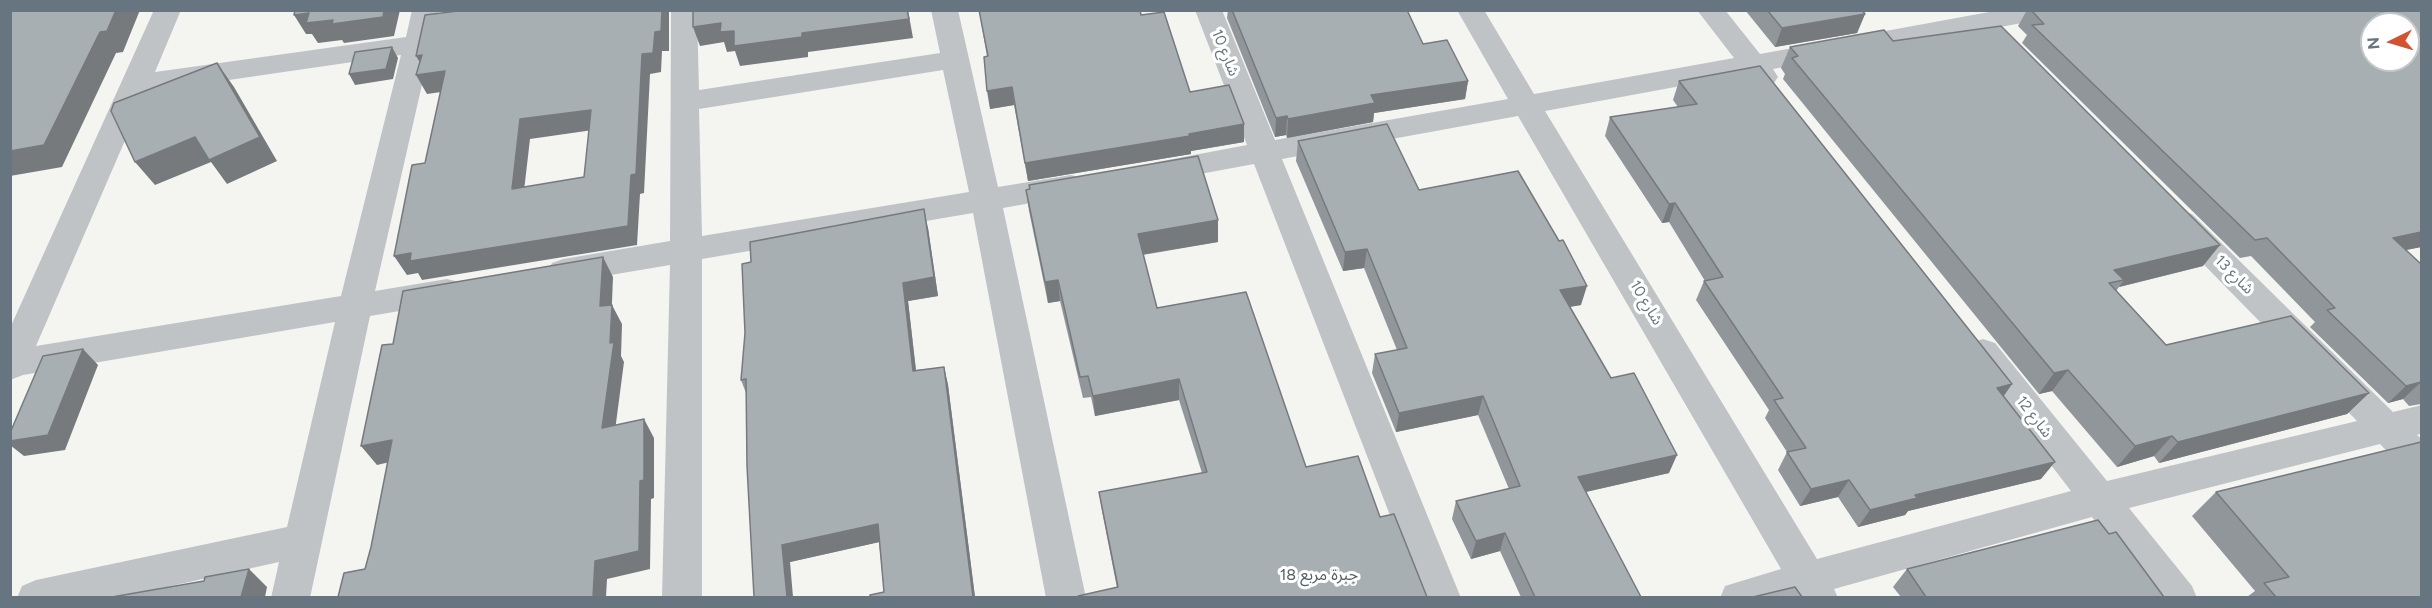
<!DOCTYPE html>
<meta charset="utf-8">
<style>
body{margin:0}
#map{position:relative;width:2432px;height:608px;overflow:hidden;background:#f4f4f1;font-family:Figtree,sans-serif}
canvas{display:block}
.frame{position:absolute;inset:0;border:12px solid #66757f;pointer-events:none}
.north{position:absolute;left:2360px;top:12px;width:60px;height:60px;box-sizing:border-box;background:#fff;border:2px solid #c2c8cc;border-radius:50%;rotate:265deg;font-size:16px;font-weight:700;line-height:24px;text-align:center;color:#66757f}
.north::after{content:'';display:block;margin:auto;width:21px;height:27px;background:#d45230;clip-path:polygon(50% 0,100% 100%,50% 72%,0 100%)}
</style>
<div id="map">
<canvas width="2432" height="608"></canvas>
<div class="frame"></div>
<div class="north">N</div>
</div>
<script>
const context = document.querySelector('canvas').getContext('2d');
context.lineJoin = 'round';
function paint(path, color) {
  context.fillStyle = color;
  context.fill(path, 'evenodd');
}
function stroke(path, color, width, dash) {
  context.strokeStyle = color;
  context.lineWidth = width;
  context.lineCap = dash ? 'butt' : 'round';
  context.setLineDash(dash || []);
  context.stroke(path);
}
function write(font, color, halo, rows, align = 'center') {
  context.font = font + ' Figtree,"Noto Sans Arabic",sans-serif';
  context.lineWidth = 6;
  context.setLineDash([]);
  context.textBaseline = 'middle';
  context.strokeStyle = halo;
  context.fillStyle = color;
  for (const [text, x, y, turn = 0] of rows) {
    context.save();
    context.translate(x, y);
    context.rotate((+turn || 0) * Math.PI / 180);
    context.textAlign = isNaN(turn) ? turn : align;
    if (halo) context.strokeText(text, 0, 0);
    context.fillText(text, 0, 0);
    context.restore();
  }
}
paint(new Path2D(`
 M154,10H181L155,72L406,37L412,10H439L375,291L447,279L459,282L463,291L459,300L447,303L370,316L310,598H271L279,562L117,598H17L22,586L36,580L287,527L335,322L23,375L10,380V328ZM401,55L341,296L36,346L146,92Z
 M671,10H697L699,90L940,53L931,10H958L998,187L1071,175L1082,178L1086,186L1082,194L1003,208L1086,598H1046L973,213L702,259V598H662L670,265L563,283L552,279L547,271L552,263L563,259L670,241ZM943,70L969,192L702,236L699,109Z
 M1195,10H1222L1275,140L1508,99L1457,10H1484L1534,94L1734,58L1697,10H1725L1760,54L2000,10H2062L2058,16L2049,18L1773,69L1778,77L1774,83C1761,87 1755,85 1746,74L1545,111L1817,559L2071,491L1971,361L1966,352L1971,343L1983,339L1995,343L2107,481L2357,421L2170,230L2165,222L2170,214L2181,211L2192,214L2393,412L2422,405V433L2417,435L2422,439V478L2409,474L2380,444L2129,508L2192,586L2197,598H2154L2092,517L1834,589L1838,598H1720L1725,586L1781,569L1518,116L1282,159L1461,598H1422L1254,164L1157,182L1146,179L1142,172L1146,165L1157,162L1247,145Z`), '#c0c3c6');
paint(new Path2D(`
 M979,10H1140L1141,15L1190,92L1244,142L1191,151V154L1028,181L1014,105L990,109L987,56Z
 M1228,10H1407L1423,44L1468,81L1465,99L1374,113L1373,122L1287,138L1286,135L1275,137L1227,18Z
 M1745,10H1862L1865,14L1857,33L1775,47Z
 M2027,10H2421V247L2406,250L2421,264V404L2409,406L2403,399L2388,403L2310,327L2315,322L2251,256L2240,258L2022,43L2027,35L2018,26Z
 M1893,41L2203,266L2119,287L2116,291L2166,345L2369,393L2347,414L2159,463L2154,456L2117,467L2052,391L2039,394L1783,79L1785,74L1781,68L1790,47Z
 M1679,81L2012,384L2004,396L2041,479L1908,511L1905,515L1858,527L1838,497L1800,506L1778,470L1787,452L1765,418L1769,410L1696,300L1704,281H1705L1669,222L1662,223L1605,136L1610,117L1678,107L1673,100Z
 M1298,141L1419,190L1581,305L1570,307L1611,378L1669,473L1586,492L1641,597H1521L1500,551L1471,559L1452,519L1456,501L1509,489L1478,415L1396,432L1372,373L1375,354L1397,350L1364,268L1343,271L1296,161Z
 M1026,190L1218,242L1143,255L1157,308L1306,467L1117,588L1102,511L1099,492L1202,473L1179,400L1095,416L1091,397L1083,398L1060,301L1048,303L1029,211Z
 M928,228L938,296L908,301L916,370L944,367L948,385L975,597H870L884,592L879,542L790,562L746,393L741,380Z
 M2216,492L2421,597H2247L2255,591L2192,516Z
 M2109,534L2164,597H1901L1893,587L1907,569Z`), '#90969a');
paint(new Path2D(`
 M116,10H140L123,52L116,53L62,167L10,176V151Z
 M400,10L394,36L344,43L342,40L318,43L312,34H306L294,15L309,13Z
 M662,10H669V51H662L661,72L650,74L644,193L640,194L637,245L422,280L418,273L407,275L394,256L631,175L642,54L655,32Z
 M908,10L913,38L808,52V57L740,66L735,51L727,52L724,42L700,46L693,27L721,23L734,31L802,33Z
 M1865,14L1857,33L1775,47L1782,28Z
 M392,47L398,58L393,79L355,85L349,74Z
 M422,55L445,71L455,90L427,94L416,75L426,73L416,56Z
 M217,63L234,87L277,161L227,184L211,162L155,185L135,162L195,137Z
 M1468,81L1465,99L1374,113L1373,122L1287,138L1288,119L1371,95Z
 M1012,87L1014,105L990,109L987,91Z
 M591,110L600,129L530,139L522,208L512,189L520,119Z
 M1287,116L1286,135L1275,137L1276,118Z
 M1244,124V142L1191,151V154L1028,181L1025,163Z
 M1675,203L1669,222L1662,223L1669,204Z
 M924,209L928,228L938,296L908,301L918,389L913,371L903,283Z
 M1218,220V242L1139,255L1138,234Z
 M2421,232V247L2376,256L2393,238Z
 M2220,245L2203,266L2119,287L2124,280L2114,270Z
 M1367,249L1364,268L1343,271L1345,252Z
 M603,257L613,277L611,326L600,306Z
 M1058,280L1060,301L1048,303L1045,282Z
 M1587,286L1581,305L1554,309L1560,290Z
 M612,305L622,324L621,356L624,362L613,446L602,428L610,343Z
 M83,349L98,365L65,450L24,456L10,445V441Z
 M944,367L948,385L975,597H973Z
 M2068,370L2052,391L2039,394L2054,373Z
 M1179,379V400L1095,416L1093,396Z
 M2421,382L2403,399L2388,403L2406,386Z
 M2012,384L1999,402L1997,388Z
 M2369,393L2347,414L2159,463L2178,442Z
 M1483,396L1478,415L1396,432L1399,413Z
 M644,419L654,438V498L651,499L650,569L607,579L606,597H593L595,561L640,481Z
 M2172,436L2154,456L2117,467L2135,446Z
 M392,440L407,458L377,465L361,446Z
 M1677,455L1669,473L1572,495L1578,477Z
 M2055,462L2041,479L1908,511L1905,515L1858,527L1870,510L1915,495Z
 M1849,480L1838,497L1800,506L1811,489Z
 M878,524L884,541L790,562L793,597H787L782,545Z
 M1505,533L1500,551L1471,559L1476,541Z
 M249,569L267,587L265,597H241Z`), '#767a7d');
const building = new Path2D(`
 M10,10H116L107,31L100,32L44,145L10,151Z
 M295,10H384L383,17L332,24L333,20L306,23L309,13L294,15Z
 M466,10H662L661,31L655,32L653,53L642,54L636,174L631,175L628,226L410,261L411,253L394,256L412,165L425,163L445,71L416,75L422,55L416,56L425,15ZM591,110L584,177L512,189L520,119Z
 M693,10H907L909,19L802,33V37L734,46V31L720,32L721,23L693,27Z
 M979,10H1140L1141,15L1164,12L1190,92L1229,85L1244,124L1189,134L1190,136L1025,163L1012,87L987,91L984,57L988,56Z
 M1232,10H1407L1423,44L1447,40L1468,81L1371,95L1375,103L1288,119L1287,116L1276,118Z
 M1767,10H1862L1865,14L1782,28Z
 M2031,10H2421V232L2393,238L2421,264V382L2406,386L2327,310L2335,308L2267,238L2255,240L2032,25L2044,24ZM2372,24H2408V60H2372Z
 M2001,26L2220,245L2114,270L2124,280L2109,283L2166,345L2291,316L2369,393L2178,442L2172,436L2135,446L2068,370L2054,373L1792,58L1798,56L1790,47L1884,30L1893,41Z
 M392,47L386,69L349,74L355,52Z
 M217,63L260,137L209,160L195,137L135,162L111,111L114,103Z
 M1760,66L2012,384L1997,388L2055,462L1915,495L1917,498L1870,510L1849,480L1811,489L1787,452L1806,448L1774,400L1783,398L1704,281L1723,277L1675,203L1669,204L1610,117L1697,104L1679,81Z
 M1387,124L1419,190L1518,171L1559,241L1563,240L1587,286L1560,290L1611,378L1634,373L1677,455L1578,477L1641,597H1535L1505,533L1476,541L1456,501L1520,486L1483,396L1399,413L1375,354L1407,348L1367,249L1345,252L1298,141Z
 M1198,156L1218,220L1138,234L1157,308L1246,292L1306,467L1358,456L1380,517L1394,514L1427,597H1078V596L1118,587L1099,492L1207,472L1179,379L1093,396L1088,376L1080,377L1058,280L1045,282L1026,190L1030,189L1029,185Z
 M924,209L934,277L903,283L913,371L944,367L973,597H870V595L884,592L878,524L782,545L787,597H754L747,466L746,379L741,380L745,333L742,264L751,262L750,242Z
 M603,257L600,306L612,305L610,343L614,342L602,428L644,419V480L640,481L639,551L595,561L593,597H338L344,573L365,569L371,547L392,440L361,446L382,345L393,344L403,291Z
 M83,349L48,435L10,441V433L43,356Z
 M2421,442V597H2276L2264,583L2289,577L2216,492Z
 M2098,520L2109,534L2116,532L2164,597H1926L1907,569Z
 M249,569L241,597H112L204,581L205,577Z
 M1795,587L1802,597H1753Z`);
paint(building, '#a8afb3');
stroke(building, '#767a7d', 1.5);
write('15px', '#66757f', '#fff', [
 ["شارع 10",1225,53,68],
 ["شارع 13",2234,275,45],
 ["شارع 10",1646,303,59],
 ["شارع 12",2034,417,52]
]);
write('16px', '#535e65', '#fff', [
 ["جبرة مربع 18",1319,575]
]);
</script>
